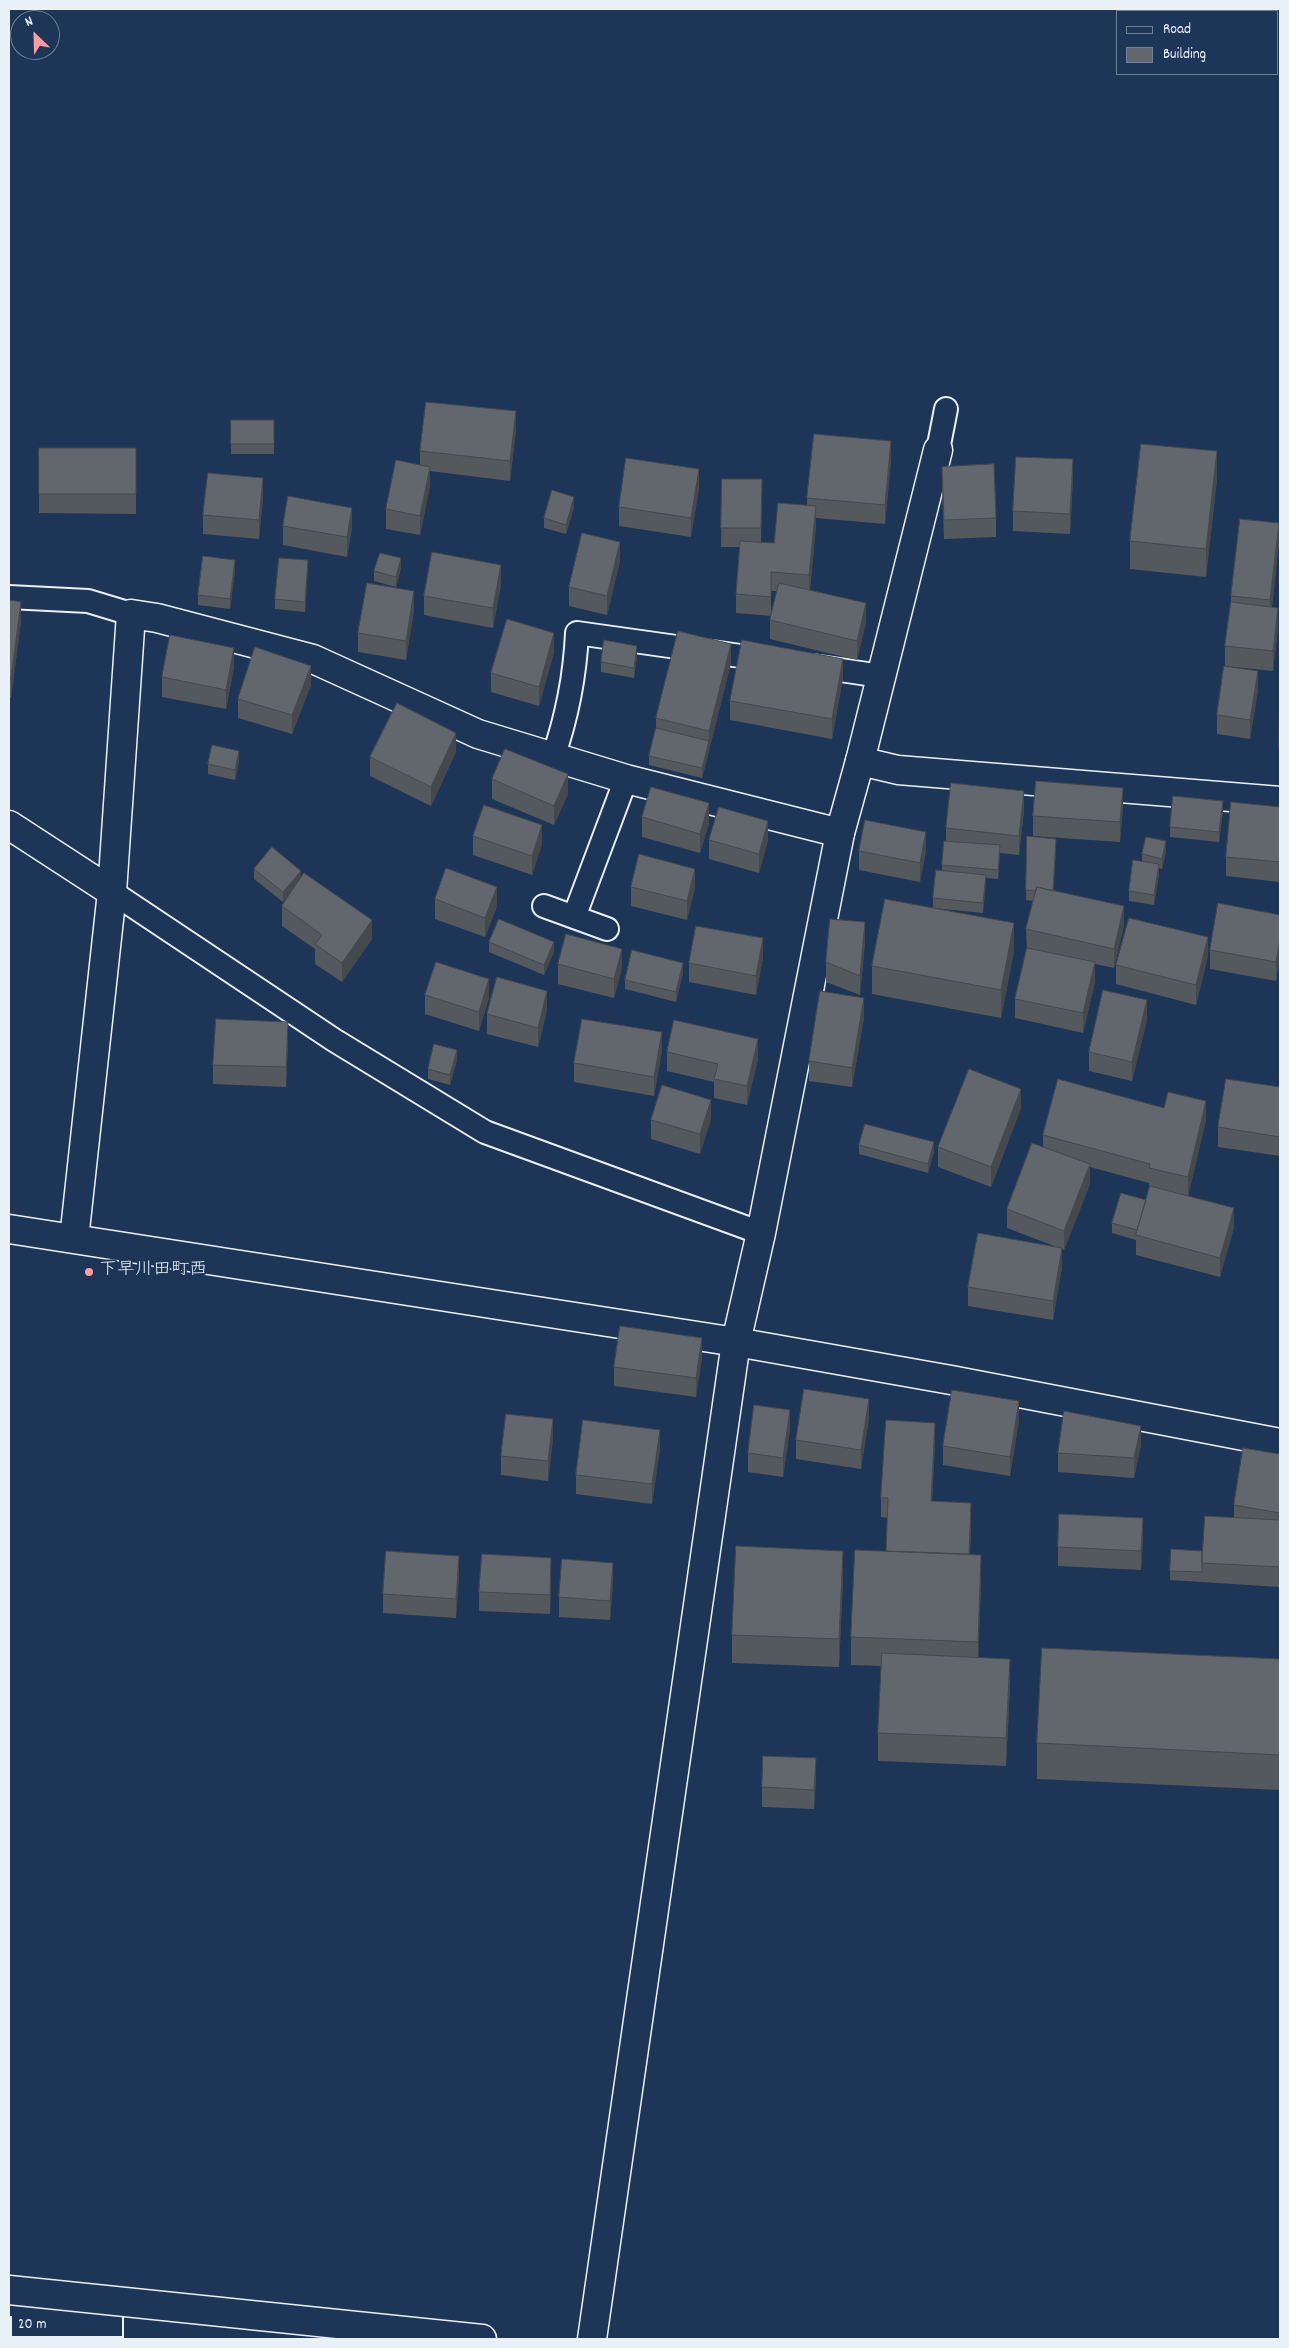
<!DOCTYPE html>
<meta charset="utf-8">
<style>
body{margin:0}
#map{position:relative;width:1289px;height:2348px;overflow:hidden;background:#1d3557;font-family:Dekko,sans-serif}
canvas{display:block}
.frame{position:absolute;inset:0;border:10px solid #e8f1f8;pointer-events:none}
.legend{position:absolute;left:1116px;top:10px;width:162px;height:65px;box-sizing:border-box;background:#1d3557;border:1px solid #6e8097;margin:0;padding:6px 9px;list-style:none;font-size:15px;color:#e8f1f8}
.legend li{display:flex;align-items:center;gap:10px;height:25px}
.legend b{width:25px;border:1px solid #6e8097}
.north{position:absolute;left:10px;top:10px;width:50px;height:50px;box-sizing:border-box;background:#1d3557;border:1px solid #6e8097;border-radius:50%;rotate:336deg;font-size:14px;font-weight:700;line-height:20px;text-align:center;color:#e8f1f8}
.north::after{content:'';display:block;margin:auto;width:18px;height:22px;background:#ff9aa2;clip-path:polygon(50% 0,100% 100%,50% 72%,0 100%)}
.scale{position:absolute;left:10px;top:2316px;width:114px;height:22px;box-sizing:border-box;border:2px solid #e8f1f8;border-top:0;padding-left:6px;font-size:15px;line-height:18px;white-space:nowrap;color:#e8f1f8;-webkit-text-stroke:4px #1d3557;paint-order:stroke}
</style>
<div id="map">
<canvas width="1289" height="2348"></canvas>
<div class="frame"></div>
<ul class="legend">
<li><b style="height:6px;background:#1d3557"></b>Road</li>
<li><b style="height:14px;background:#62676d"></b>Building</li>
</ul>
<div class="north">N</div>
<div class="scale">20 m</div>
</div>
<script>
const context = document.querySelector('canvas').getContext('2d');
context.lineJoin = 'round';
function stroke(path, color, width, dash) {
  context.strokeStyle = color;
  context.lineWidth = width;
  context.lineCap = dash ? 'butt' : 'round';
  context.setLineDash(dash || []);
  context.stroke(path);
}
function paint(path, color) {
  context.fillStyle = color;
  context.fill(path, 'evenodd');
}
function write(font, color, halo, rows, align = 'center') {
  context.font = font + ' Dekko,"Klee One",sans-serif';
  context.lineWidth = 4;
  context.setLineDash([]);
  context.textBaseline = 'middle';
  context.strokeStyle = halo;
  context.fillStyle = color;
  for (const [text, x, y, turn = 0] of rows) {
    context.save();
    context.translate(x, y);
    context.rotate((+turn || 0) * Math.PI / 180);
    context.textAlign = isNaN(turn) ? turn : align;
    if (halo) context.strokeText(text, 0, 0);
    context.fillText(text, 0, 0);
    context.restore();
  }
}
const service = new Path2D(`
 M938,450L946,409
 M9,597L88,601L131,614
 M813,666L881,676
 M553,757C567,717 575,675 577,633L769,660
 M112,892L334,1040L485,1132L761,1233
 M544,906L607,929
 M574,917L626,779`);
const minor = new Path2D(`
 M938,450L860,761L898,770L1280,801
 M9,825L112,892
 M9,1229L736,1342L951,1380L1280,1443
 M74,1239L112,892L131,614L157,618L313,659L478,734L626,779L840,833
 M9,2290L482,2339`);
const tertiary = new Path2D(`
 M592,2339L736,1342L761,1233L840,833L860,761`);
stroke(service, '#e8f1f8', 26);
stroke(minor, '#e8f1f8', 31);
stroke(tertiary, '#e8f1f8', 31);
stroke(service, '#1d3557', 22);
stroke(minor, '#1d3557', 28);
stroke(tertiary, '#1d3557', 28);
paint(new Path2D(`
 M231,420H274V454H231Z
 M516,430L510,481L430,471V486L420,535L386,529V509L420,465V451Z
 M39,448H136V514L39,513Z
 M891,460L885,524L816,518V526L810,590L866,622L857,660L770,639V620L777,591H771V616L736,613V594L740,547H721L722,479H762L761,542L774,543L807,506V498Z
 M942,467L996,518V537L944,539L942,486Z
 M1073,478L1070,534L1013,531V511Z
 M1217,479L1206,577L1130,569V541Z
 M699,488L691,537L619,526V507Z
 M263,498L259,539L203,534V515Z
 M574,507L566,534L544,528V518Z
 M283,526L352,527L347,557L283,545Z
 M1279,542L1272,607L1278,627L1273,671L1225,666V646L1231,602V596Z
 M620,561L607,615L569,606V587Z
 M401,568L396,587L374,581V571Z
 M308,569L305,612L275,609V599Z
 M235,570L230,609L198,605V595Z
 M501,585L493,628L424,615V596Z
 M9,600L21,621L11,698L9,697Z
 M414,610L406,660L358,652V633Z
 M554,652L539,706L491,692V673Z
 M637,656L634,678L601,672V662Z
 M731,663L702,778L649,765V756L656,728V718Z
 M234,667L226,709L162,697V677Z
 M843,678L832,739L730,720V701Z
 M311,685L292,734L238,718V699Z
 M1280,687V768H1279Z
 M1258,690L1250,739L1217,734V715Z
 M456,752L431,806L370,776V757Z
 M239,761L235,780L208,774V764Z
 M492,779L568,794L554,825L492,799Z
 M1123,807L1120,842L1033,836V816Z
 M1280,807V882L1226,876V857Z
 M1024,810L1019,855L1000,853L998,879L986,878L983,913L933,908V898L942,871V865L946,841V828Z
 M1223,811L1219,842L1170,837V827Z
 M642,817L709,823L700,853L642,837Z
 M473,836L542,844L532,875L473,855Z
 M1027,836L1056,848L1053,891L1124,925L1114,968L1095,964V982L1083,1033L1015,1018V999L1027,949L1026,929L1033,901L1026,900Z
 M709,840H768L759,873L709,859Z
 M859,851H926L920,882L859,870Z
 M1166,851L1162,869L1159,868V874L1154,905L1129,901V891L1142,862V854Z
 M254,869L301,877L372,939L342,982L315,964V949L282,926V906L289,895L283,902L254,879Z
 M631,887L695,888L687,920L631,906Z
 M435,899L497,906L485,937L435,919Z
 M1280,915V958L1276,981L1210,969V950Z
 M489,942L554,952L544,975L489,952Z
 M865,942L860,995L826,982V962Z
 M1014,951L1001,1018L872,994V966Z
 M1208,956L1196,1005L1116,984V965Z
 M763,957L756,995L689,982V963Z
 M558,964L622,968L614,998L558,984Z
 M683,973L676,1002L625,989V980Z
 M425,995L489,998L479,1031L425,1014Z
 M547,1010L538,1047L487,1034V1014Z
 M864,1017L852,1087L809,1081V1061Z
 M1147,1020L1132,1081L1089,1071V1052Z
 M288,1041L286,1087L213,1084V1065Z
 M662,1051L654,1096L574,1082V1063Z
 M667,1052L758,1059L747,1105L714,1098V1082L667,1071Z
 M457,1060L450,1085L428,1079V1069Z
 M1280,1087V1156L1218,1147V1127Z
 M1021,1108L991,1187L938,1167V1147Z
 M711,1119L700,1154L651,1139V1120Z
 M1206,1120L1188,1196L1234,1227L1220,1277L1136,1255V1240L1112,1233V1223L1146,1200L1149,1187V1183L1090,1167V1184L1064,1250L1062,1249V1267L1053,1320L968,1306V1287L1054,1246L1007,1228V1209L1043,1147V1135Z
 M859,1145L934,1152L928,1173L859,1154Z
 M702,1357L696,1397L614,1386V1367Z
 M869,1418L861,1469L796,1459V1440Z
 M1019,1420L1010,1476L943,1465V1446Z
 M790,1429L783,1477L748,1472V1453Z
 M553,1439L548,1481L501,1475V1456Z
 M935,1442L932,1501L971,1522L970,1555L981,1583L978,1657L1010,1687L1006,1766L878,1761V1733L882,1666L851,1665V1637L886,1551L888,1518L881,1517V1498Z
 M1141,1445L1134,1478L1058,1472V1453Z
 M660,1449L652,1504L576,1494V1475Z
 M1280,1454V1587L1170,1580V1571L1202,1551L1234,1517V1505Z
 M1143,1538L1141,1570L1058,1566V1547Z
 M459,1575L456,1618L383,1613V1594Z
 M551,1577L550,1614L479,1611V1592Z
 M843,1579L839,1667L732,1663V1635Z
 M613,1582L610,1620L559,1617V1597Z
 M1280,1659V1790L1037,1779V1743Z
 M816,1777L814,1809L762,1807V1787Z`), '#54595e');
paint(new Path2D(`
 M516,411V430L510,481V461Z
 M891,441V460L885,524V505Z
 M1217,451V479L1206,577V549Z
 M1073,459V478L1070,534V514Z
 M430,467V486L420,535V516Z
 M699,469V488L691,537V518Z
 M263,478V498L259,539V520Z
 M574,497V507L566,534V525Z
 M816,506V526L809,595V575Z
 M352,508V527L347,557V537Z
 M1279,523V542L1270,620V600Z
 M620,542V561L607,615V596Z
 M401,558V568L396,587V577Z
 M235,560V570L230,609V599Z
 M308,560V569L305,612V602Z
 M501,565V585L493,628V608Z
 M414,591V610L406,660V641Z
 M21,602V621L11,698V678Z
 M866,603V622L857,660V641Z
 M1278,608V627L1273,671V651Z
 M554,633V652L539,706V687Z
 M731,644V663L709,751V731Z
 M637,646V656L634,678V668Z
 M234,648V667L226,709V690Z
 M843,659V678L832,739V719Z
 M311,666V685L292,734V715Z
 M1258,671V690L1250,739V720Z
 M456,733V752L431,806V787Z
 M709,741V751L702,778V768Z
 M239,751V761L235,780V770Z
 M568,774V794L554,825V806Z
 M1123,788V807L1120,842V822Z
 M1024,791V810L1019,855V836Z
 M1223,801V811L1219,842V832Z
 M709,803V823L700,853V834Z
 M768,821V840L759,873V854Z
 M542,825V844L532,875V856Z
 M926,832V851L920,882V863Z
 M1056,839V848L1053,903V893Z
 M1166,841V851L1162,869V859Z
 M1000,845V855L998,879V870Z
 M1159,864V874L1154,905V895Z
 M695,869V888L687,920V901Z
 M301,871V880L283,902V892Z
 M986,875V885L983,913V903Z
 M497,887V906L485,937V918Z
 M1124,906V925L1114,968V949Z
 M372,920V939L342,982V963Z
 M865,922V942L860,995V976Z
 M1014,923V951L1001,1018V990Z
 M1208,937V956L1196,1005V985Z
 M763,938V957L756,995V976Z
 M1280,939V958L1276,981V962Z
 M554,942V952L544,975V965Z
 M622,949V968L614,998V979Z
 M1095,962V982L1083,1033V1013Z
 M683,963V973L676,1002V992Z
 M489,979V998L479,1031V1012Z
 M547,991V1010L538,1047V1028Z
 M864,998V1017L852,1087V1068Z
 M1147,1000V1020L1132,1081V1062Z
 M288,1022V1041L286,1087V1067Z
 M662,1032V1051L654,1096V1077Z
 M758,1039V1059L747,1105V1086Z
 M457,1050V1060L450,1085V1075Z
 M1021,1089V1108L991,1187V1167Z
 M711,1100V1119L700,1154V1134Z
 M1206,1101V1120L1188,1197V1177Z
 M934,1142V1152L928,1173V1164Z
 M1090,1164V1184L1064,1250V1231Z
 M1234,1208V1227L1220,1277V1258Z
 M1062,1248V1267L1053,1320V1301Z
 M702,1338V1357L696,1397V1378Z
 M869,1399V1418L861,1469V1450Z
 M1019,1401V1420L1010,1476V1457Z
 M790,1410V1429L783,1477V1458Z
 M553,1419V1439L548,1481V1461Z
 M935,1423V1442L931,1520V1501Z
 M1141,1426V1445L1134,1478V1458Z
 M660,1430V1449L652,1504V1484Z
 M971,1503V1522L969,1573V1554Z
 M1143,1518V1538L1141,1570V1551Z
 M843,1551V1579L839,1667V1639Z
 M981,1555V1583L978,1670V1642Z
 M459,1556V1575L456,1618V1599Z
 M551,1558V1577L550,1614V1595Z
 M613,1563V1582L610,1620V1601Z
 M1010,1659V1687L1006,1766V1738Z
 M816,1758V1777L814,1809V1790Z`), '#45484c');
const building = new Path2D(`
 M426,402L516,411L510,461L420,451Z
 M231,420H274V444H231Z
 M814,434L891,441L885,505L807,498Z
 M1141,444L1217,451L1206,549L1130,541Z
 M39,448H136V494H39Z
 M1016,457L1073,459L1070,514L1013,511Z
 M626,458L699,469L691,518L619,507Z
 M396,460L430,467L420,516L386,509Z
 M994,464L996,518L944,520L942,467Z
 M208,473L263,478L259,520L203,515Z
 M722,479H762L761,528H721Z
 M552,490L574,497L566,525L544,518Z
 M288,496L352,508L347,537L283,526Z
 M778,503L816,506L809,575L771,572V597L736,594L740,541L774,543Z
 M1240,519L1279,523L1270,600L1231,596Z
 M582,533L620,542L607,596L569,587Z
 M432,552L501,565L493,608L424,596Z
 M380,553L401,558L396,577L374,571Z
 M203,556L235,560L230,599L198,595Z
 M279,558L308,560L305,602L275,599Z
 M367,583L414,591L406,641L358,633Z
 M779,583L866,603L857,641L770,620Z
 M9,600L21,602L11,678H9Z
 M1231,602L1278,608L1273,651L1225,646Z
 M507,619L554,633L539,687L491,673Z
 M678,631L731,644L709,731L656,718Z
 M170,635L234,648L226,690L162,677Z
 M604,640L637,646L634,668L601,662Z
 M742,640L843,659L832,719L730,701Z
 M255,647L311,666L292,715L238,699Z
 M1224,666L1258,671L1250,720L1217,715Z
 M1280,687V748H1279Z
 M397,703L456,733L431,787L370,757Z
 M656,728L709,741L702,768L649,756Z
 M212,745L239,751L235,770L208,764Z
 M505,749L568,774L554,806L492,779Z
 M1036,781L1123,788L1120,822L1033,816Z
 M951,783L1024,791L1019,836L946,828Z
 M651,787L709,803L700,834L642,817Z
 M1173,796L1223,801L1219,832L1170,827Z
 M1231,802L1280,807V862L1226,857Z
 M484,805L542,825L532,856L473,836Z
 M719,807L768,821L759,854L709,840Z
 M865,820L926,832L920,863L859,851Z
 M1027,836L1056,839L1053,891L1037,887L1036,891L1026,890Z
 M1146,837L1166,841L1162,859L1142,854Z
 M944,841L1000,845L998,870L942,865Z
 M272,847L301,871L283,892L254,869Z
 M639,854L695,869L687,901L631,887Z
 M1133,860L1159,864L1154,895L1129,891Z
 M446,868L497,887L485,918L435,899Z
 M936,870L986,875L983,903L933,898Z
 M304,873L372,920L342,963L315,944L322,935L282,906Z
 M1037,887L1124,906L1114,949L1026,929Z
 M885,899L1014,923L1001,990L872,966Z
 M1218,903L1280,915V939L1276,962L1210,950Z
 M1129,918L1208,937L1196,985L1116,965Z
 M499,919L554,942L544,965L489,942Z
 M830,919L865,922L860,976L826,962Z
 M696,926L763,938L756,976L689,963Z
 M566,934L622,949L614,979L558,964Z
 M1027,948L1095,962L1083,1013L1015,999Z
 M632,950L683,963L676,992L625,980Z
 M436,962L489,979L479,1012L425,995Z
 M497,977L547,991L538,1028L487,1014Z
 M1103,990L1147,1000L1132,1062L1089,1052Z
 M820,991L864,998L852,1068L809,1061Z
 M216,1019L288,1022L286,1067L213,1065Z
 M582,1019L662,1032L654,1077L574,1063Z
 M674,1020L758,1039L747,1086L714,1079L718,1064L667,1052Z
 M434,1044L457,1050L450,1075L428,1069Z
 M969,1069L1021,1089L991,1167L938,1147Z
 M1058,1079L1164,1108L1168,1092L1206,1101L1188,1177L1149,1168L1150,1164L1043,1135Z
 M1226,1079L1280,1087V1137L1218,1127Z
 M662,1085L711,1100L700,1134L651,1120Z
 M865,1124L934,1142L928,1164L859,1145Z
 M1032,1143L1090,1164L1064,1231L1007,1209Z
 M1150,1186L1234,1208L1220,1258L1136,1235Z
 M1121,1193L1146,1200L1137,1230L1112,1223Z
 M978,1233L1062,1248L1053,1301L968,1287Z
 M620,1326L702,1338L696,1378L614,1367Z
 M804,1389L869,1399L861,1450L796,1440Z
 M952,1390L1019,1401L1010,1457L943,1446Z
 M754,1405L790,1410L783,1458L748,1453Z
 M1064,1411L1141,1426L1134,1458L1058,1453Z
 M506,1414L553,1419L548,1461L501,1456Z
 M583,1420L660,1430L652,1484L576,1475Z
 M886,1420L935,1423L931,1501L971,1503L969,1554L886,1551L888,1498H881Z
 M1243,1448L1280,1454V1513L1234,1505Z
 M1059,1514L1143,1518L1141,1551L1058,1547Z
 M1205,1516L1280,1520V1567L1202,1563Z
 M736,1546L843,1551L839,1639L732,1635Z
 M1171,1549L1202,1551V1572L1170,1571Z
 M855,1550L981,1555L978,1642L851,1637Z
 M386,1551L459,1556L456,1599L383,1594Z
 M482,1554L551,1558L550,1595L479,1592Z
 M562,1559L613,1563L610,1601L559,1597Z
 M1042,1648L1280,1659V1755L1037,1743Z
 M882,1653L1010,1659L1006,1738L878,1733Z
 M763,1756L816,1758L814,1790L762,1787Z`);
paint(building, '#62676d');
stroke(building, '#45484c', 1);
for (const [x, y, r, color] of [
 [89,1272,5,"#ff9aa2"]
]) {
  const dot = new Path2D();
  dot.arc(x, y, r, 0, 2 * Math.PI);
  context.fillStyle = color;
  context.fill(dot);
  stroke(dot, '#1d3557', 2);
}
write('18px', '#e8f1f8', '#1d3557', [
 ["下早川田町西",99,1272]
], 'left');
</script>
